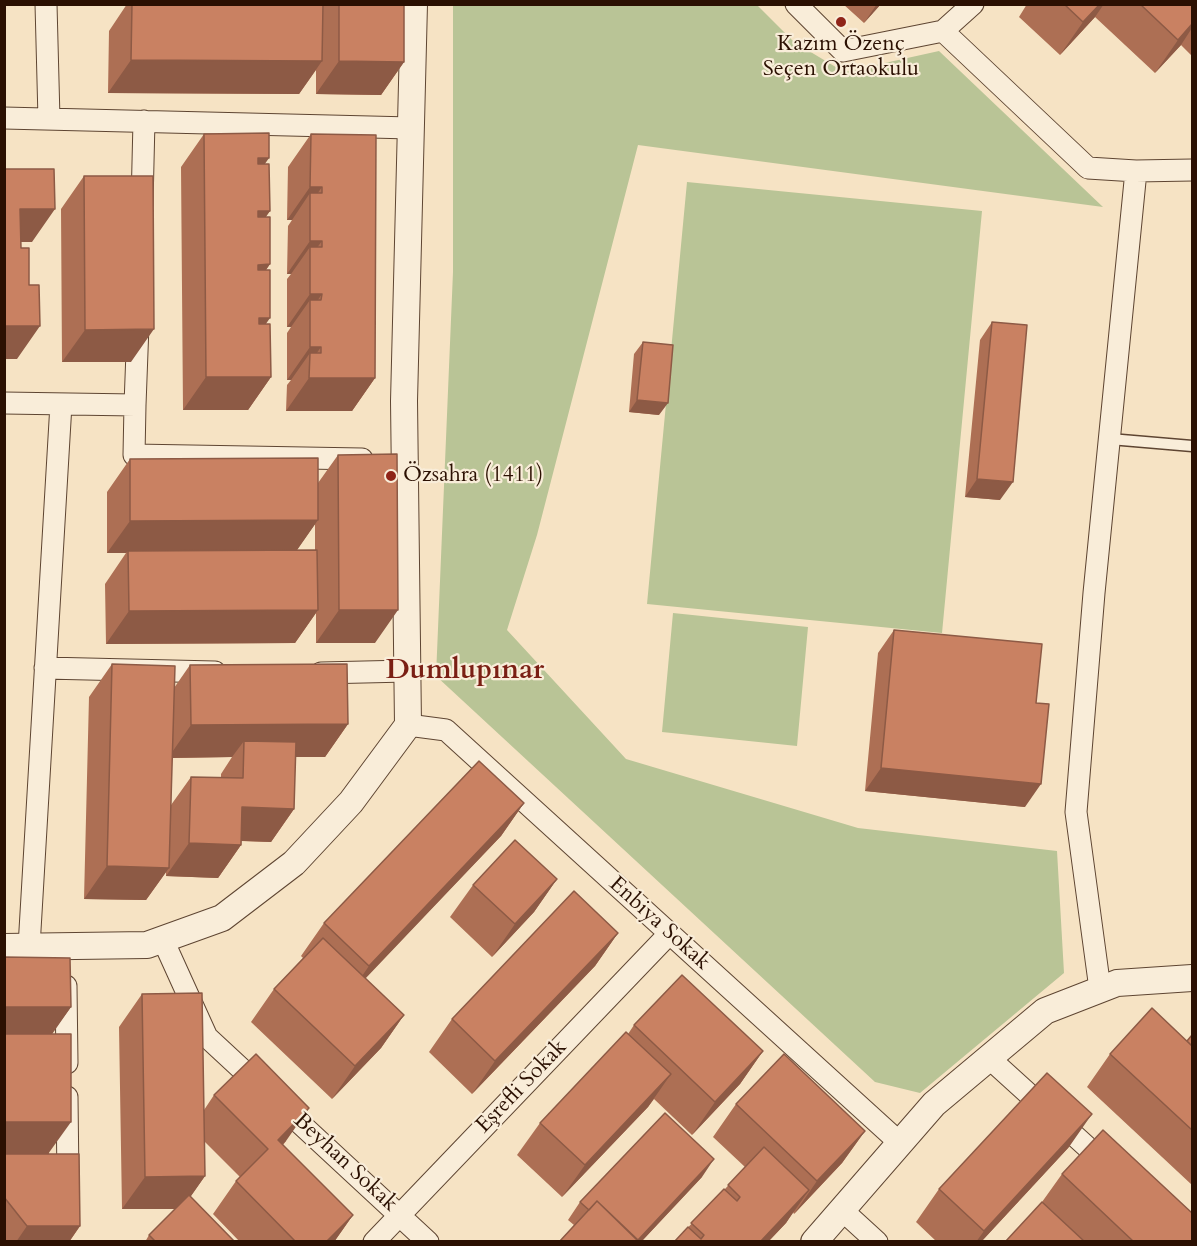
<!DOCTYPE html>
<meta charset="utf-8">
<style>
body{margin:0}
#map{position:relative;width:1197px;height:1246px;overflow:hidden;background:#f6e3c4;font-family:Cardo,serif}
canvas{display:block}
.frame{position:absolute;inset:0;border:6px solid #2b1002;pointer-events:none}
</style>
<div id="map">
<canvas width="1197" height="1246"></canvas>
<div class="frame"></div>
</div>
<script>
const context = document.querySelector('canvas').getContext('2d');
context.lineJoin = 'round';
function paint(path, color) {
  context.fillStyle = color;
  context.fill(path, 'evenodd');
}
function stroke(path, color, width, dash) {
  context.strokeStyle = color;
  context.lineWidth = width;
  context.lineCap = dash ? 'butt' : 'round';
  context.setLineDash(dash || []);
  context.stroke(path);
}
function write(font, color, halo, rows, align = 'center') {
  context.font = font + ' Cardo,serif';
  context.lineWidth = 4.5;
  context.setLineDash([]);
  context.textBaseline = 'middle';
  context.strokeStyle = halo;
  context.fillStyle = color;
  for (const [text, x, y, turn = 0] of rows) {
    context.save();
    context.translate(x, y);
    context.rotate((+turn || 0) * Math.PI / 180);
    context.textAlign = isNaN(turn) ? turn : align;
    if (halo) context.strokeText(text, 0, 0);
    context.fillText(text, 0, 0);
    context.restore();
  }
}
paint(new Path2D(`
 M453,5H757L794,42L844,72L939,51L1103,207L638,145L537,535L507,630L626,759L858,828L1057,851L1064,973L920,1093L875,1082L436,676L453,272Z
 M687,182L982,211L942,633L647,604Z
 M673,613L808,627L797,746L662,732Z`), '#b9c496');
const service = new Path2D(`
 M1110,439L1192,446`);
const minor = new Path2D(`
 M46,4L49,119
 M796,4L843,51L943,31L1088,168L1136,171
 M943,31L973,4
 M4,118L411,128
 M142,204L144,121
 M4,403L135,405L134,455L362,459
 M135,405L138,325
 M45,668L215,672
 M321,673L407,671
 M408,725L446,730L900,1143
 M163,940L207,1037L428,1242
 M29,947L61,404
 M66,986L67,1063
 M1100,989L1076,812L1094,593L1136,171L1192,170
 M989,1058L1108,1166
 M67,1097L68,1180
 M842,1210L877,1242
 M374,1242L670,933`);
const tertiary = new Path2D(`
 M4,947L147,945L222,918L294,863L351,802L408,725L404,401L414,4
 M814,1242L934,1104L1045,1011L1117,983L1192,978`);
stroke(service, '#5e4532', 13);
stroke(minor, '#5e4532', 23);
stroke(tertiary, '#5e4532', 28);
stroke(service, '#f9edd9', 10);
stroke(minor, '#f9edd9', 21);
stroke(tertiary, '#f9edd9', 26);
paint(new Path2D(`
 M127,4H404V62L381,95L316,94V70L299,94L108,93L109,31Z
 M843,4H881L864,23Z
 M1027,4H1192V56L1181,45L1155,73L1095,17L1060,55L1019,17Z
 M204,134L265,164L270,211L265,217L270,264L266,270V324L271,377L248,410H183L181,167Z
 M311,134L375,378L352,411H286L287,385L291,380H287V333L291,327H287V279L291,274H287L288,226L292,220H287L288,167Z
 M84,176L131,362H62L61,209Z
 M992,322L1000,500L965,497L980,340Z
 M643,342L659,415L629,412L634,354Z
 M338,455L375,643H316V613L295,643L106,644L105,584L126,553H107V492L130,459L318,483ZM315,524V550L296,551Z
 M894,630L1025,807L865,791L878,653Z
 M112,664L174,688L190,665L348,724L325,757H295L294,809L271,842L241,841V845L218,878L166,876V872L146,900L84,899L89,697ZM232,757L221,774V777H191L171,805L172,758Z
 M524,803L501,836L365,978L404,1015L381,1048L332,1099L251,1022L274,989L303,958L301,956L324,923Z
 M557,879L534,912L492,957L450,917L473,885Z
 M618,933L595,966L472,1094L429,1052L452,1019Z
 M4,957L71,1007L51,1034L49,1154L80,1226L69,1242H4Z
 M142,994L204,1110L214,1095L286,1141L283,1145L353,1215L334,1242H240L213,1214L236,1181L240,1177L204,1141L205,1176L190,1197L235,1242H145L149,1235L176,1209H122L119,1027Z
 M634,1025L763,1051L740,1084L692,1135L654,1099L648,1107L562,1197L517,1155L540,1123L628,1034Z
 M1192,1035V1185L1087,1087L1110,1054L1187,1041Z
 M736,1104L865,1131L842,1163L794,1214L793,1212L786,1223L768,1242H674L725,1189L745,1167L713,1137Z
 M1069,1147L981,1242H937L916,1222L939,1189Z
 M1062,1174L1192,1242H1005L1042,1202Z
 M702,1177L641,1242H559L574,1225L568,1220L580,1202Z`), '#ad6f54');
paint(new Path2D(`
 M877,4H881L864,23Z
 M1100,4H1104L1095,17L1060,55L1083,22Z
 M1192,24V28L1181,45L1155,73L1178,40Z
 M131,60L322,61L299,94L108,93Z
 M339,61L404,62L381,95L316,94Z
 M258,158H269L246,191Z
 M310,187H322L310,204V193L292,220H287Z
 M20,209H55L32,242H4Z
 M258,211H270L247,244Z
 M310,241H322L310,257V247L291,274H287Z
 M270,264L247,297L258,265Z
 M310,294H322L310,311V300L291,327H287Z
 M259,318H270L247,351Z
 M4,326H40L17,359H4Z
 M154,329L131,362H62L85,330Z
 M310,347H321L309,364L310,353L291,380H287Z
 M206,377H271L248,410H183Z
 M309,378H375L352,411H286Z
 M637,400L668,403L659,415L629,412Z
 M977,479L1013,482L1000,500L965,497Z
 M318,520L295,553L128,551L126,553H107L130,521Z
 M318,610L295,643L106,644L129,611Z
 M339,610H398L375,643H316Z
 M348,724L325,757H243L244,741L232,757L168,758L191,725Z
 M881,768L1041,784L1025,807L865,791Z
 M524,803L501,836L346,999L369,966Z
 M242,807L294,809L271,842L219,840Z
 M189,843L241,845L218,878L166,876Z
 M107,866L169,868L146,900L84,899Z
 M557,879L534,912L492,957L515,924Z
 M618,933L595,966L472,1094L495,1061Z
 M4,1007H71L48,1040H4Z
 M404,1015L381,1048L332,1099L355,1066Z
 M763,1051L740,1084L692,1135L715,1102Z
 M671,1074L648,1107L562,1197L585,1165Z
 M309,1108L286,1141L255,1172L278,1140Z
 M1092,1114L1069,1147L981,1242H976L984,1231Z
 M4,1122H71L48,1154H4Z
 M865,1131L842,1163L794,1214L817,1181Z
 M714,1159L702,1177L641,1242H636Z
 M205,1176L182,1209H122L145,1177Z
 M809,1190L786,1223L768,1242H760Z
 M353,1215L334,1242H326Z
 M27,1226H80L69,1242H16Z`), '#8d5a45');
const building = new Path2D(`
 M132,4H323L322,61L131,60Z
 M339,4H404V62L339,61Z
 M1064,4H1100L1083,22Z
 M1140,4H1192V24L1178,40Z
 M269,133V158H258V164H269L270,211H258V217H270V264L258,265V270H270V318H259V324H270L271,377H206L204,134Z
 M311,134L376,135L375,378H309L310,353H321V347H310V300H321L322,294H310V247H322V241H310V193H322V187H310Z
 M4,169H54L55,209H20L21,248H29V285H39L40,326H4Z
 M84,176H153L154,329L85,330Z
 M992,322L1027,325L1013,482L977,479Z
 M643,342L673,345L668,403L637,400Z
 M397,454L398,610H339L338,455Z
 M318,458V520L130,521V459Z
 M317,550L318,610L129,611L128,551Z
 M894,630L1042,644L1036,703L1049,704L1041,784L881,768Z
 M112,664L175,666L169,868L107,866Z
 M347,664L348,724L191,725L190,665Z
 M244,741L296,742L294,809L242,807L241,845L189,843L191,777L243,778Z
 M479,761L524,803L369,966L324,923Z
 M515,840L557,879L515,924L473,885Z
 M574,891L618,933L495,1061L452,1019Z
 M323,938L404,1015L355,1066L274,989Z
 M4,957L70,958L71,1007H4Z
 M682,975L763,1051L715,1102L634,1025Z
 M202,993L205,1176L145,1177L142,994Z
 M1152,1008L1192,1046V1130L1110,1054Z
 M626,1032L671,1074L585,1165L540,1123Z
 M4,1034H71V1122H5Z
 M1192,1035V1046L1187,1041Z
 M256,1054L309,1108L278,1140L353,1215L326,1242H296L236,1181L268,1149L214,1095Z
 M784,1054L865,1131L817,1181L736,1104Z
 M1047,1073L1092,1114L984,1231L939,1189Z
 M665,1113L714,1159L638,1240L597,1201L589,1210L580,1202Z
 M1103,1130L1192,1213V1242H1134L1062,1174Z
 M764,1147L809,1190L760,1242H674L688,1227L701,1239L704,1235L691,1223L724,1189L737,1201L740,1197L728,1185Z
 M4,1154H79L80,1226H27L4,1197Z
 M189,1195L235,1242H156L149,1235Z
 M597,1201L638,1241V1242H559Z
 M1042,1202L1085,1242H1005Z`);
paint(building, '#c98162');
stroke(building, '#8d5a45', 1.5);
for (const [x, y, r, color] of [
 [841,22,6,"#8f2418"],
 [391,476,6,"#8f2418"]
]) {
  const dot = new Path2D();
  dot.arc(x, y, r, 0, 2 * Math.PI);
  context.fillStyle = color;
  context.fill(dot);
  stroke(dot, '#f9edd9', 2);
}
write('22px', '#2b1002', '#f9edd9', [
 ["Kazım Özenç",841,45],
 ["Seçen Ortaokulu",841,70],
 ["Özsahra (1411)",403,476,"left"]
]);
write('22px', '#2b1002', '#f9edd9', [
 ["Enbiya Sokak",659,924,42],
 ["Eşrefli Sokak",522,1087,-46],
 ["Beyhan Sokak",345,1163,43]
]);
write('bold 28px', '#7a1f14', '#f9edd9', [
 ["Dumlupınar",465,672]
]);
</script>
